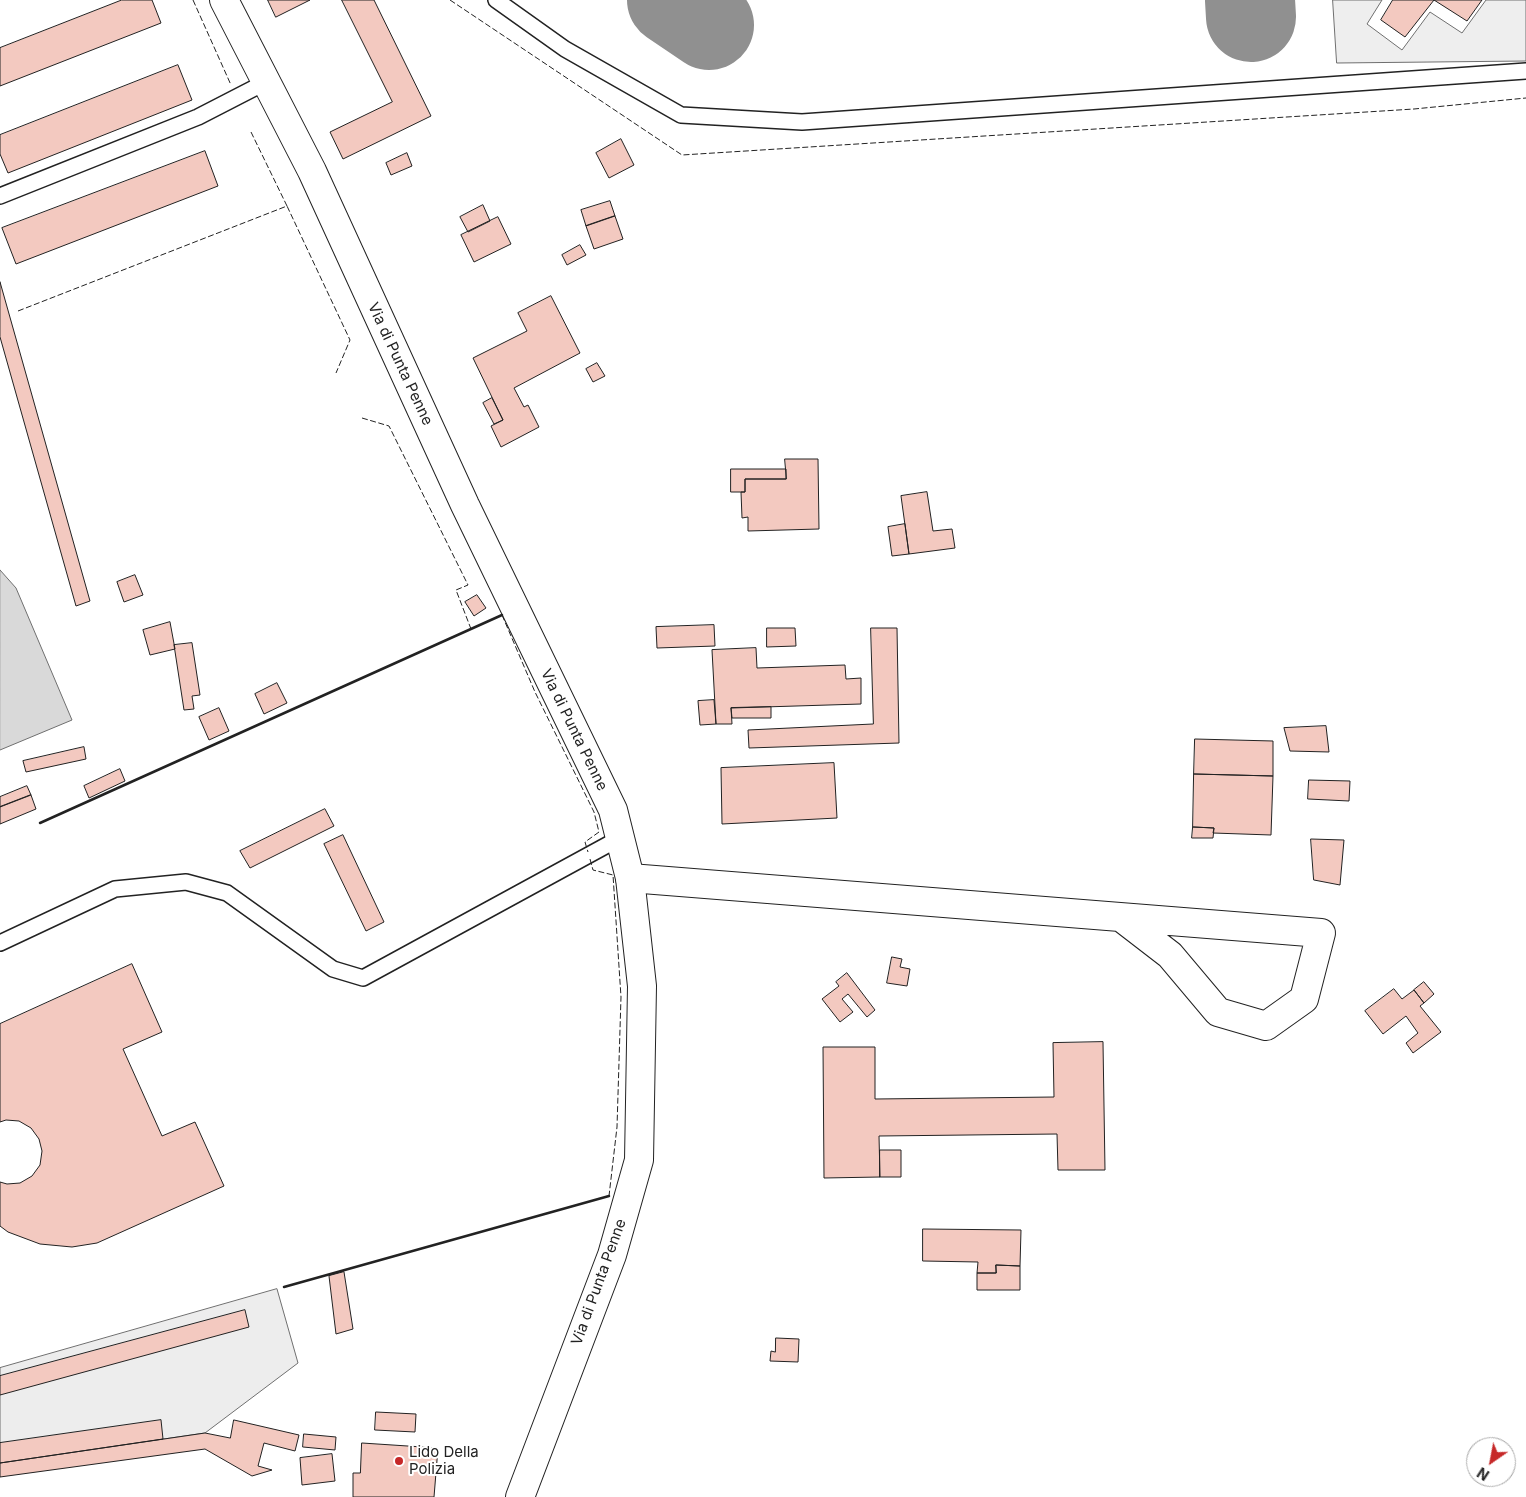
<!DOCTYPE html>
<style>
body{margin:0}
#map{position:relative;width:1526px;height:1497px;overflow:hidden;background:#fff;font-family:Inter,sans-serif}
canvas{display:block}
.north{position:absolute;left:1466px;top:1437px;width:50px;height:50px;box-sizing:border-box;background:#fff;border:1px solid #a7a7a7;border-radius:50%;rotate:213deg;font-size:14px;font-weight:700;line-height:20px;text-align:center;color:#222}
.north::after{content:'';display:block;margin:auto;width:18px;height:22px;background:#c62828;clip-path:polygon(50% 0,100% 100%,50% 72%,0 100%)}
</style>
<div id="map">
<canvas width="1526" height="1497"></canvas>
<div class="north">N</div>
</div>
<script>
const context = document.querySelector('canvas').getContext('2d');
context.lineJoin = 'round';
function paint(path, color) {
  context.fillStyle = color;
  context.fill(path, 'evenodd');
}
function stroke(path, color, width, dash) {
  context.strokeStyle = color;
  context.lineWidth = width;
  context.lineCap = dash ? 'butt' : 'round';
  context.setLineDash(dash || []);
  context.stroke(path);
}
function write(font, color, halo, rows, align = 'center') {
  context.font = font + ' Inter,sans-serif';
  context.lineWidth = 4;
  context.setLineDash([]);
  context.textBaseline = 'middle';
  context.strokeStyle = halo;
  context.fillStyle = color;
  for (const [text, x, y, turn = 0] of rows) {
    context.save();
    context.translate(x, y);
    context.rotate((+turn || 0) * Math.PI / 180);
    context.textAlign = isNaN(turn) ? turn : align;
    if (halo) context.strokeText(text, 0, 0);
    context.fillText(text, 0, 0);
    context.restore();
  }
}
const green = new Path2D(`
 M1333,0H1382L1367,24L1402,50L1430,12L1462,33L1486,0H1526V61L1337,63Z`);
paint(green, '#eee');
stroke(green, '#6f6f6f', 1);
const parking = new Path2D(`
 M277,1289L298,1363L205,1433L0,1463V1368Z`);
paint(parking, '#ededed');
stroke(parking, '#6f6f6f', 1);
const water = new Path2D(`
 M0,570L16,588L72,720L0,750Z`);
paint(water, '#d9d9d9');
stroke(water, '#6f6f6f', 1);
stroke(new Path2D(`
 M672,0L709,25
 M1250,0L1251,17`), '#909090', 90);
const building = new Path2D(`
 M122,0H152L161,23L0,86V48Z
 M268,0H310L276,17Z
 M342,0H374L431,116L343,159L330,132L392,102Z
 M1393,0H1482L1467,21L1434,0L1405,37L1381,20Z
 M178,65L192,100L8,173L0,154V135Z
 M621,139L634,165L609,178L596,153Z
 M205,151L218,186L16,264L2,228Z
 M407,153L412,166L391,175L386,163Z
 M610,201L615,216L586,226L581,210Z
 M483,205L490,221L468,232L460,217Z
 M615,216L623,239L594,249L586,226Z
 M498,217L511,244L474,262L461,235Z
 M580,245L586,255L567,265L562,255Z
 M0,282L90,601L76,606L0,337Z
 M551,296L580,353L514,388L524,407L528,405L539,427L501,447L491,426L503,420L473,358L527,331L518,313Z
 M597,363L605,376L593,382L586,369Z
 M492,398L503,420L494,424L483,403Z
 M785,459H818L819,529L748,531V517L742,518L741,492H745V479H786Z
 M731,469H786V479H745V492H731Z
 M927,492L933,531L952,529L955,548L909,554L901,496Z
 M905,524L909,554L892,556L888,527Z
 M135,575L143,595L124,602L117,582Z
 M477,595L486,608L474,616L465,602Z
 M170,622L175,649L150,655L143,630Z
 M714,625L715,646L657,648L656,627Z
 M767,628H795L796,646L767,647Z
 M871,628H897L899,743L749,748L748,730L873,724Z
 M192,643L200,695L192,696L194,709L184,710L174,645Z
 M756,648L757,668L845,665L846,679L861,678V704L731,708L732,724H716L712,650Z
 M277,683L287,703L264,714L255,694Z
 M714,700L716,724L700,725L698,701Z
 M771,707V718H732L731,708Z
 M219,708L229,731L209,740L199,717Z
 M1326,726L1329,752L1290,751L1284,728Z
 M1195,739L1273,741V776L1194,774Z
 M84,747L86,759L26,772L23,761Z
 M834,763L837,818L722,824L721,768Z
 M120,769L125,781L89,798L84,786Z
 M1194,774L1273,776L1271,835L1213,833L1214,828L1193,827Z
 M1309,780L1350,781L1349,801L1308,799Z
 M27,786L31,795L0,807V797Z
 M31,795L36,809L0,824V807Z
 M325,809L334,826L250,868L240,851Z
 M1193,827L1214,828L1213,838H1192Z
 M343,835L384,922L366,931L324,844Z
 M1311,839L1344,840L1340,885L1314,880Z
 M892,957L902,959L900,967L910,969L907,986L887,983Z
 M132,964L162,1032L123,1049L162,1136L195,1122L224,1186L97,1243L72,1247L40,1244L8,1232L0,1226V1182L7,1184L20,1183L32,1176L40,1165L42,1151L39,1139L31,1128L19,1121L6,1120L0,1122V1024Z
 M847,973L875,1010L867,1017L848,994L842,999L853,1012L840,1022L822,999L839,986L836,982Z
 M1424,982L1434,994L1424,1003L1414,990Z
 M1394,989L1402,999L1414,990L1424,1003L1420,1006L1441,1032L1413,1053L1406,1043L1418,1033L1406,1016L1383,1034L1365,1011Z
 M1103,1042L1105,1170H1058L1057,1134L879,1136L880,1177L824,1178L823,1047H875V1099L1054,1097L1053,1043Z
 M880,1150H901V1177H880Z
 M923,1229L1021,1230L1020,1266L996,1265V1273H977L978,1262L923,1261Z
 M996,1265L1020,1266V1290H977V1273H996Z
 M344,1272L353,1329L336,1334L329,1276Z
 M245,1310L249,1327L0,1395V1376Z
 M776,1338L799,1339L798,1362L770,1361L771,1351L775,1352Z
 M376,1412L416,1414L415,1432L375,1430Z
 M161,1420L163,1439L0,1463V1443Z
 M234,1420L299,1435L295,1451L264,1443L258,1466L272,1470L252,1476L205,1449L0,1477V1463L205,1433L230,1438Z
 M304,1434L336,1437L335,1450L303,1447Z
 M362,1443L438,1448L434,1497H353V1473H360Z
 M332,1454L335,1481L302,1485L300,1458Z`);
paint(building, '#f3c9c0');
stroke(building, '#222', 1);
const service = new Path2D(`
 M496,0L565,49L681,115L802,122L1526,71
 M0,196L198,117L266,82
 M0,943L115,889L186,882L227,893L333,969L363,978L620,838`);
const minor = new Path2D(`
 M630,878L1321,933L1304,999L1266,1026L1218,1012L1170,955L1122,918`);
const tertiary = new Path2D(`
 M224,0L312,171L465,505L613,810L630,878L642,986L639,1160L612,1255L520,1497`);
stroke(service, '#222', 18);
stroke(minor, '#222', 30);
stroke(tertiary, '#222', 30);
stroke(service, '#fff', 15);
stroke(minor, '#fff', 28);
stroke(tertiary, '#fff', 28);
stroke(new Path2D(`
 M193,0L231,85
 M450,0L682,155L1414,109L1526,98
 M251,132L287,206
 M18,311L287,206L350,340L336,373
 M362,418L389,426L468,585L456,590L471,629
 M502,615L535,692L594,812L599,832L585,842L588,852
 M590,859L593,870L613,875L621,997L617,1127L609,1196`), '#222', 1, [6, 2.5]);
stroke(new Path2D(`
 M40,823L502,615
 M284,1287L609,1196`), '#222', 2.5);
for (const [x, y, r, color] of [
 [399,1461,5,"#c62828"]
]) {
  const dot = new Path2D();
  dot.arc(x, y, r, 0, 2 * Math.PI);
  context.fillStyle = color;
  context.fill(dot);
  stroke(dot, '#fff', 2);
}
write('15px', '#222', '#fff', [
 ["Via di Punta Penne",400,364,65],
 ["Via di Punta Penne",574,730,64],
 ["Via di Punta Penne",599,1282,-70]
]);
write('15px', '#222', '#fff', [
 ["Lido Della",409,1452],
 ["Polizia",409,1469]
], 'left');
</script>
